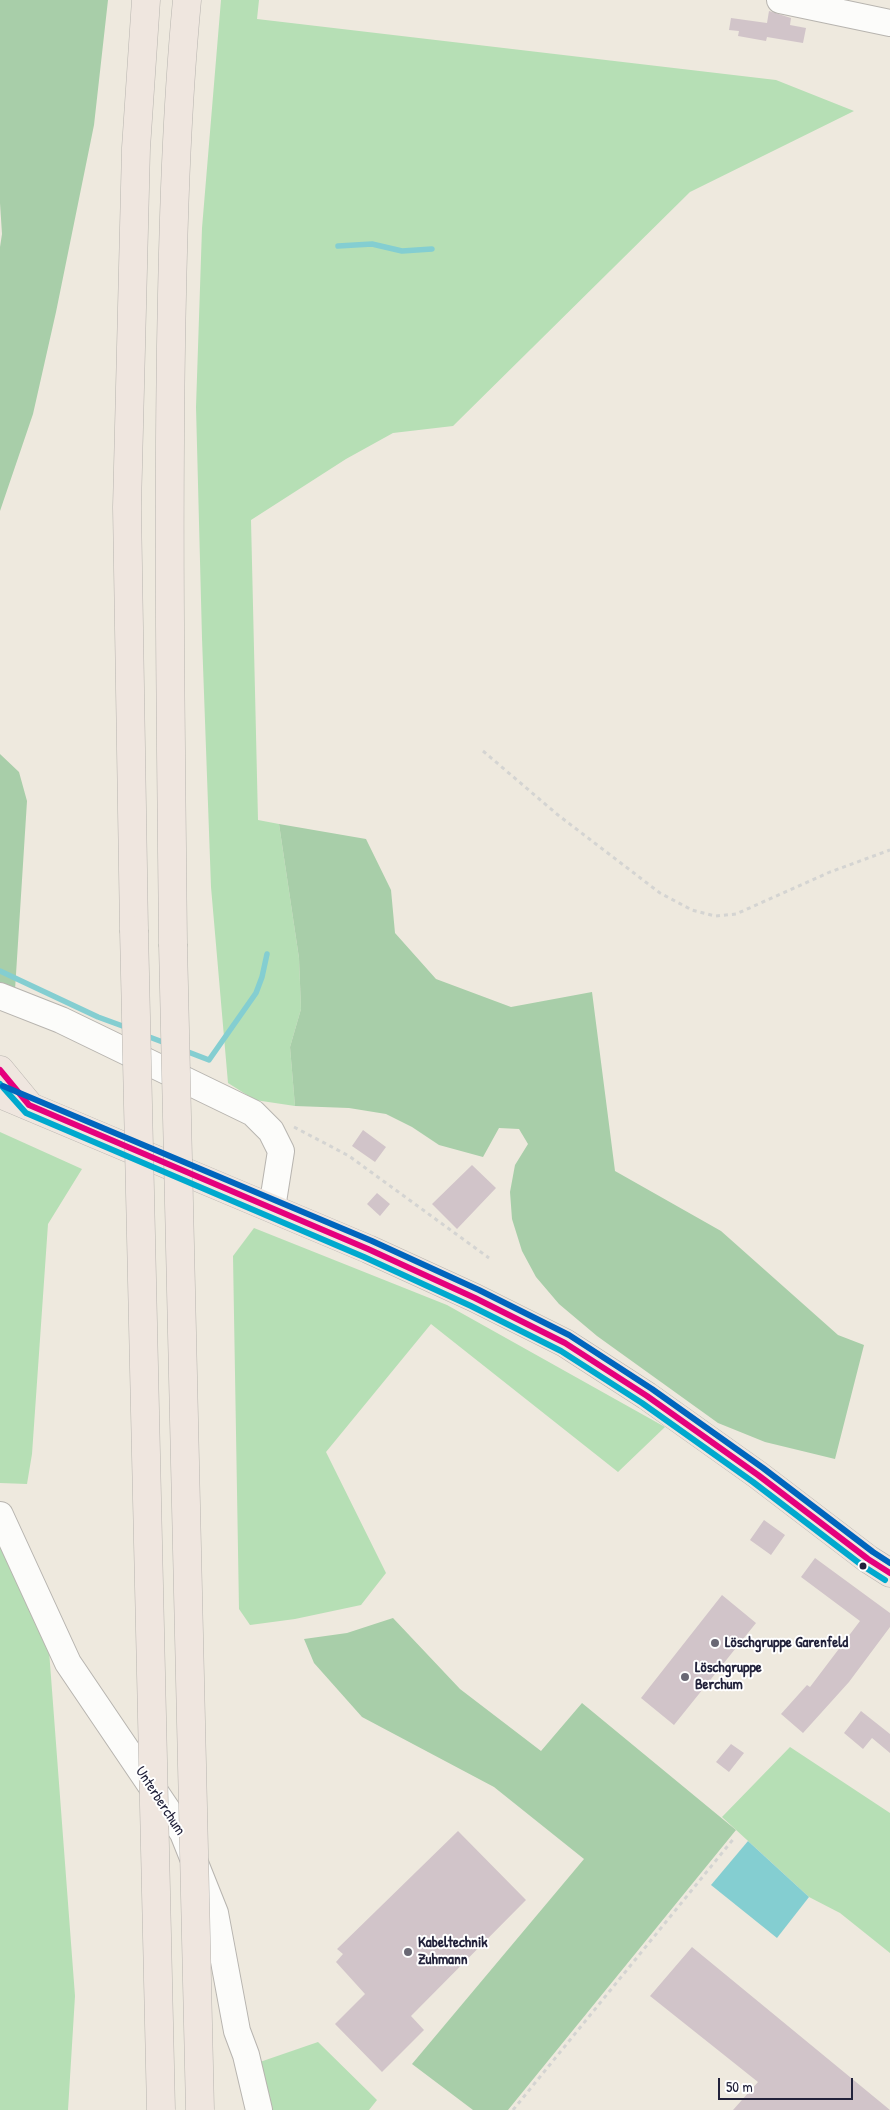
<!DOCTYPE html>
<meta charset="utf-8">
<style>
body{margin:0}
#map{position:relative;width:890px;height:2110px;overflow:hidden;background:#eee9de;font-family:"Patrick Hand",sans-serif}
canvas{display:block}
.scale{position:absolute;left:718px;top:2078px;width:135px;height:22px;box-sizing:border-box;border:2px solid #22223b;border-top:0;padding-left:6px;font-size:15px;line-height:18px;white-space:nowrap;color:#22223b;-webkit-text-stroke:4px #fff;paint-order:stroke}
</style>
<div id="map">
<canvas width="890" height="2110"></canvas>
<div class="scale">50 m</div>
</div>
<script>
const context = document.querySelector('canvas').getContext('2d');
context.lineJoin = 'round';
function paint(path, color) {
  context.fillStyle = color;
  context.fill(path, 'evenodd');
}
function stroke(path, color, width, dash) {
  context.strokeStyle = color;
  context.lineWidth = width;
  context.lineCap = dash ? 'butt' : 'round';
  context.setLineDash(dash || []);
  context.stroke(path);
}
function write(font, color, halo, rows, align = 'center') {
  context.font = font + ' "Patrick Hand",sans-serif';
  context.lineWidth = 4;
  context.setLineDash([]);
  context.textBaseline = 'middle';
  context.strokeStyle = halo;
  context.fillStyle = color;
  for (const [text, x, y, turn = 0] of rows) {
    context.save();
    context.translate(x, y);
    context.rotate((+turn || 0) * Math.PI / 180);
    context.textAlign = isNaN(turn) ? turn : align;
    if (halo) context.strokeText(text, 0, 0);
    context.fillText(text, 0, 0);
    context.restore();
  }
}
paint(new Path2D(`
 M221,0H259L257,19L776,80L854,111L690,192L453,426L393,433L346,459L251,520L258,820L279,824L299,958L301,1009L290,1047L295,1106L255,1100L228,1083L211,887L202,638L196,407L202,228Z
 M0,1132L82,1169L48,1224L32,1454L27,1484L0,1483Z
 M254,1228L447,1305L665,1427L618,1472L431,1324L326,1452L386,1573L361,1605L295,1619L250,1625L239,1609L233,1256Z
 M0,1538L48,1637L75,1996L68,2110H0Z
 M790,1747L890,1813V1953L840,1913L809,1897L722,1817Z
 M318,2042L377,2100L369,2110H269L257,2063Z`), '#b6dfb5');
paint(new Path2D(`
 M0,0H108L94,125L56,312L33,414L0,511V247L2,234L0,203Z
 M0,754L19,772L27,801L15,990L0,984Z
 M279,824L366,839L391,890L395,933L436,979L511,1007L592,992L615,1171L721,1231L838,1335L864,1345L835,1459L765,1442L718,1423L597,1336L559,1304L536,1277L522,1251L512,1219L510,1192L515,1165L528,1144L519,1129L499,1128L483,1157L439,1145L412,1127L386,1114L349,1108L295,1106L290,1047L301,1009L299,958Z
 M393,1618L460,1689L541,1751L582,1703L736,1830L508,2110H473L412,2064L584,1859L494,1787L362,1717L314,1663L304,1639L347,1633Z`), '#a8cea9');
paint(new Path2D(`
 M748,1841L809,1897L777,1938L711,1885Z`), '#84ced1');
stroke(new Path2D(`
 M338,246L372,244L402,251L432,249
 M0,971L98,1017L128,1028
 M144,1035L168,1044
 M183,1050L209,1060L256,993L262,977L267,954`), '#84ced1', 5.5);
paint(new Path2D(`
 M769,11L791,18L790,25L806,28L803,43L767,37L766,41L738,36L739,31L729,30L731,18L767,23Z
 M363,1130L386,1147L375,1162L352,1146Z
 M472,1165L496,1188L457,1229L432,1204Z
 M377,1193L390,1204L380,1216L367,1204Z
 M764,1520L785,1535L771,1555L750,1540Z
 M815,1558L890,1613V1627L849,1682L803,1733L781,1714L807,1685L810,1687L860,1621L801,1577Z
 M722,1595L756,1623L674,1725L641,1698Z
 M861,1711L890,1734V1753L872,1738L863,1749L844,1733Z
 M731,1744L744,1753L729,1772L716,1762Z
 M458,1831L526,1900L411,2016L424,2030L382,2072L335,2024L365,1994L336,1962L343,1954L337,1949Z
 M692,1947L890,2110H733L758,2082L650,1996Z`), '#d1c4c9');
const minor = new Path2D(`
 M780,0L890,23
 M0,996L61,1020L253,1113L271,1131L281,1151L272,1208
 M0,1515L68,1663L183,1833L215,1913L237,2031L246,2055L259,2110`);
const major = new Path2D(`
 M0,1070L28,1104
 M0,1094L368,1249L475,1298L565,1343L647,1396L758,1475L868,1559L890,1573`);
const highway = new Path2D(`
 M134,930L127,507L136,148L146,0
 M173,944C171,745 168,546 171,346C173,230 176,115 187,0`);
stroke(minor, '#b7b4af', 28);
stroke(major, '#b7b4af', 29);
stroke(highway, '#b7b4af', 29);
stroke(new Path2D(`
 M483,751L558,815L660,893L692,910L715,916L736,914L830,872L890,850
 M294,1127L349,1156L489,1258
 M513,2110L735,1837`), '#d4d4d2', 3, [4, 4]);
stroke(minor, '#fcfcfa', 26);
stroke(major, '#efe6df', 28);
stroke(highway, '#efe6df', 28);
const highwayBridge = new Path2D(`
 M134,930L161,2110
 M173,944L200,2110`);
stroke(highwayBridge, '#b7b4af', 29, []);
stroke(highwayBridge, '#efe6df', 28);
stroke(new Path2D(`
 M0,1070L29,1105L368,1249L475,1298L565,1343L647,1396L758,1475L868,1559L890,1573`), '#e5007d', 6);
stroke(new Path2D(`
 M0,1084L26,1113L364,1257L471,1306L561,1351L642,1403L753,1482L863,1566L885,1580`), '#00a9ce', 6);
stroke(new Path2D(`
 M3,1086L372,1241L479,1290L569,1335L652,1389L763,1468L873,1552L890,1563`), '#0065bd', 6);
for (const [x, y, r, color] of [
 [863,1566,4.5,"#22223b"],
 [715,1643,5,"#696874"],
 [685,1677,5,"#696874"],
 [408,1952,5,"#696874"]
]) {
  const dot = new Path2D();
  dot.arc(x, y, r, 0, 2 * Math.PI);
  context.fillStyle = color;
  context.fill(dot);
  stroke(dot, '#fff', 2);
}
write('bold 15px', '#22223b', '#fff', [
 ["Löschgruppe Garenfeld",725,1643],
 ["Löschgruppe",695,1668],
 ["Berchum",695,1685],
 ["Kabeltechnik",418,1943],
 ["Zuhmann",418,1960]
], 'left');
write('15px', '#22223b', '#fff', [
 ["Unterberchum",160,1801,57]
]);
</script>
